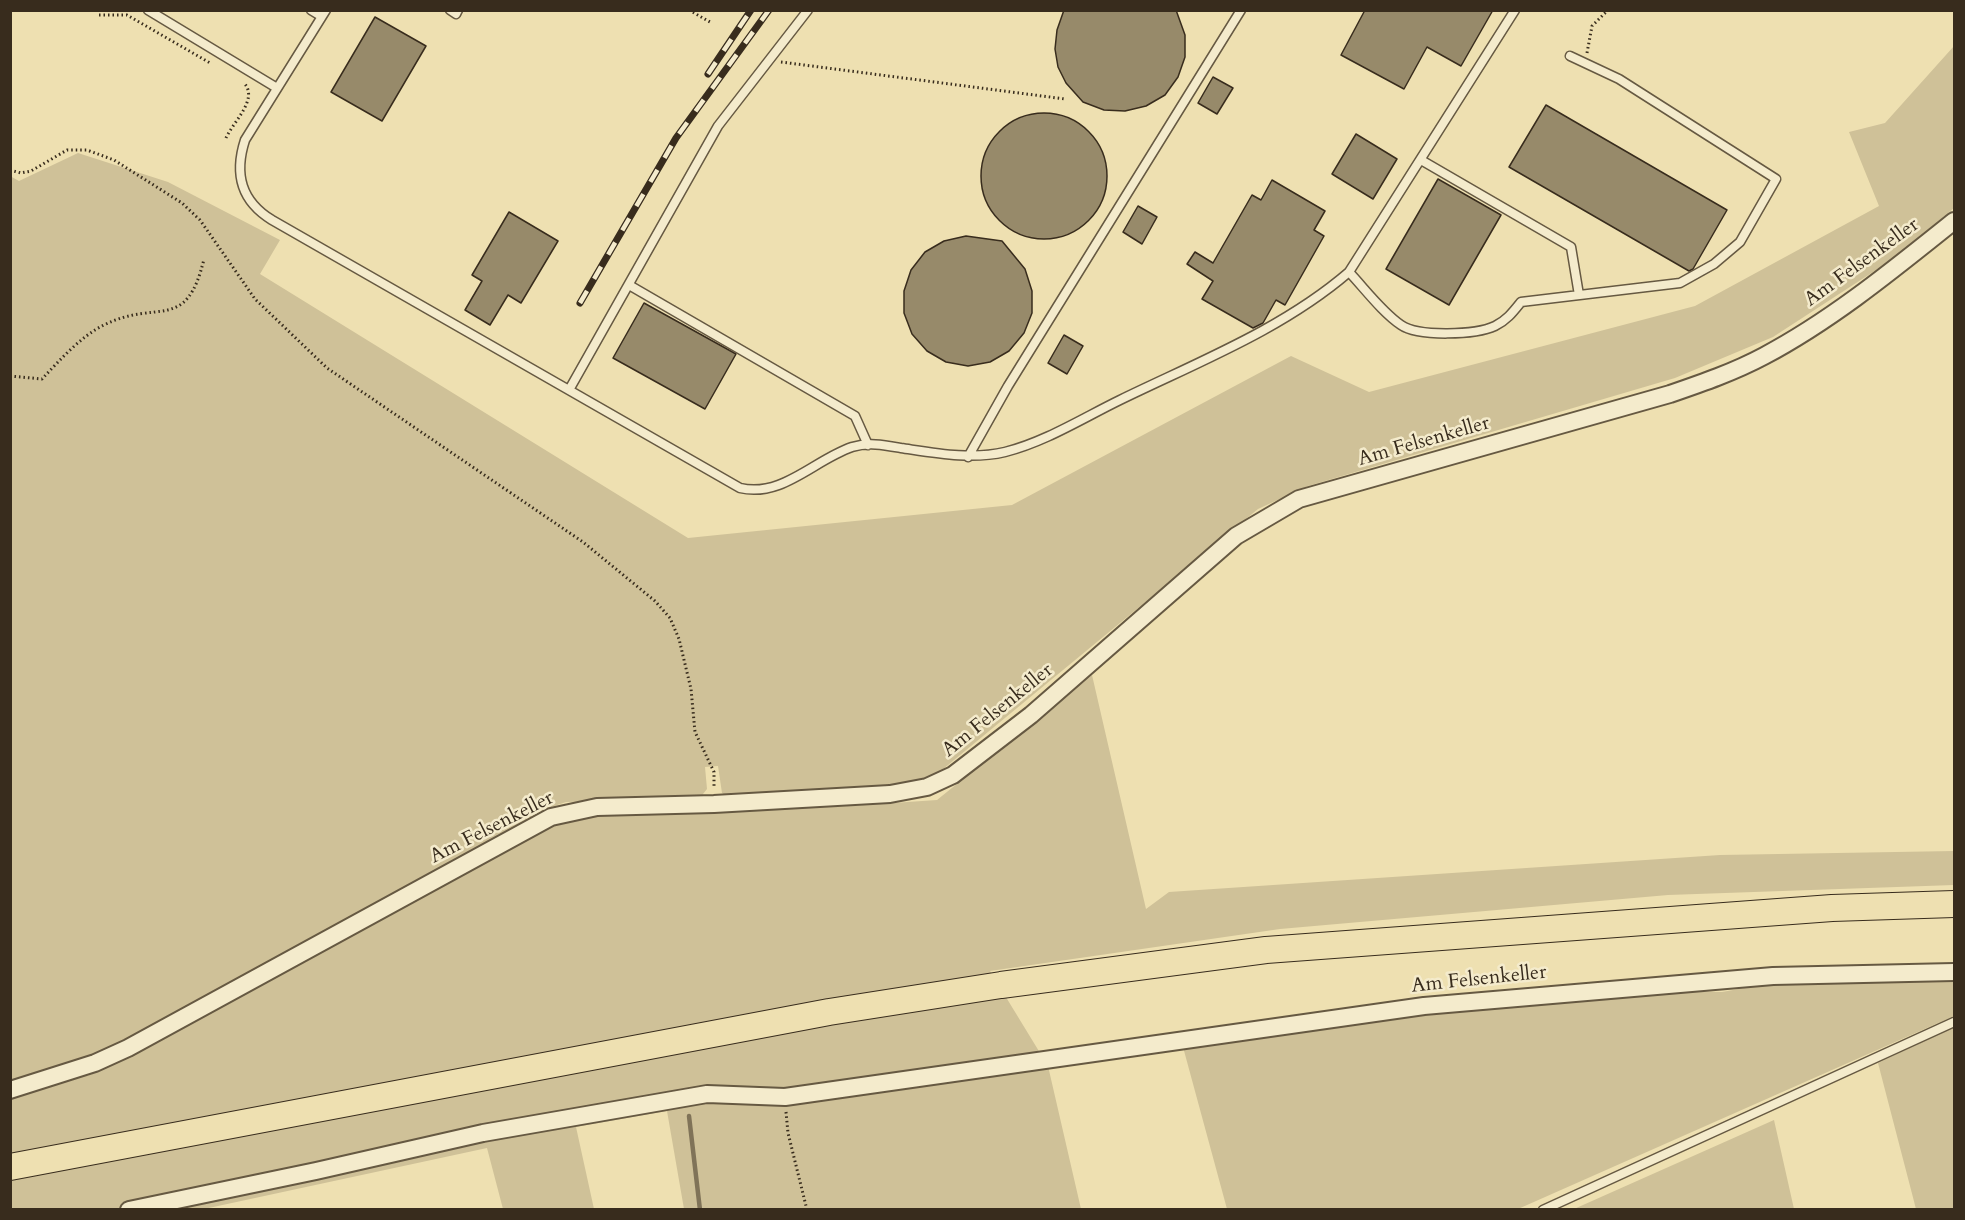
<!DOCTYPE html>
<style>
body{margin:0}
#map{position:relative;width:1965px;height:1220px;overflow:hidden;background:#eee0b1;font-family:Cardo,serif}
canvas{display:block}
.frame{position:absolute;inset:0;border:12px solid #382c1d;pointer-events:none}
</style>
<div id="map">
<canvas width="1965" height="1220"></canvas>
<div class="frame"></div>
</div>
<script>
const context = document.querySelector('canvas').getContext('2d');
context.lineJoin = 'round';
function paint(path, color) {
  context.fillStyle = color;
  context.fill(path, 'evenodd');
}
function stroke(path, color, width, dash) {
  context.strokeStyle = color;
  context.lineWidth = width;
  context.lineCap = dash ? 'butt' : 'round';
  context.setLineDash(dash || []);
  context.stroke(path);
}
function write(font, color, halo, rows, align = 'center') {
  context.font = font + ' Cardo,serif';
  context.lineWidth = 5;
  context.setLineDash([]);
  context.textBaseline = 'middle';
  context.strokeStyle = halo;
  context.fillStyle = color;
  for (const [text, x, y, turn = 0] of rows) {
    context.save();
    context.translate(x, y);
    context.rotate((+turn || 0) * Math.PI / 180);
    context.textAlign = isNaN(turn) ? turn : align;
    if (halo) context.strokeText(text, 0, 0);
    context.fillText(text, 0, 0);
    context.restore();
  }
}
paint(new Path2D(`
 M1954,46V208L1896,257L1773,337L1675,378L1308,486L1258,509L925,784L730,798L722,793L718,766L705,767L707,789L699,799L566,802L540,811L482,847L140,1034L84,1058L11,1082L10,176L19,181L78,153L168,182L280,240L260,274L688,538L1012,505L1291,356L1369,392L1695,306L1879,206L1849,132L1885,123Z
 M1092,675L1146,909L1169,892L1720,855L1954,851V885L1668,895L1280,929L990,971L1048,1066L1081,1209H684L667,1111L576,1127L594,1209H503L487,1148L204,1209L11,1210V1095L74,1075L87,1076L111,1066L122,1055L560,821L583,816L620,814L848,806L937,800Z
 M1954,980V1016L1518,1209H1227L1183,1047L1413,1013L1658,991L1722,992L1766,984Z
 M1954,1027V1209H1916L1878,1063Z
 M1774,1120L1794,1209H1574Z`), '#cfc198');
stroke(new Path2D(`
 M689,1116L700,1210`), '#807358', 4.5);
const building = new Path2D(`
 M1064,10H1176L1185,35V57L1178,77L1165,95L1146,106L1125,111L1104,110L1083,102L1066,83L1058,67L1055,49L1057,30Z
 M1365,10H1493L1461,66L1427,47L1404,89L1341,55Z
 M375,17L426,46L382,121L331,92Z
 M1213,77L1233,88L1217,114L1198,103Z
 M1546,105L1727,210L1693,269L1689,271L1509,167Z
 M981 176a63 63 0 1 1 126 0a63 63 0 1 1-126 0Z
 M1356,134L1397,159L1373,199L1332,174Z
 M1438,179L1501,215L1449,305L1386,269Z
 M1272,180L1325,211L1314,230L1324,236L1285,305L1276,300L1263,323L1253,328L1202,299L1213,281L1187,264L1195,252L1213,263L1252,195L1261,200Z
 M1138,206L1157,217L1142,244L1123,232Z
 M509,212L558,241L521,303L508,295L490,325L465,310L482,281L472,275Z
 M966,236L1002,241L1025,269L1032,291V313L1024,333L1009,351L990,362L968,366L946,362L927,351L912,334L904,313V291L911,270L925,252L944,241Z
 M644,303L736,354L705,409L613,358Z
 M1064,335L1083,346L1067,374L1048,363Z`);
paint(building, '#978a6a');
stroke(building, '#382c1d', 1.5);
const service = new Path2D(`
 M148,10L277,88
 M311,10L321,16
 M326,10L245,140C234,174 241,201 272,220L740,488C782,498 814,460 852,447C869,442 884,445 901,448C935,453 971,460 1005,452C1045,442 1083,418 1120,400C1198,362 1283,329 1349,272L1515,10
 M450,10L456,14L458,10
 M1421,160L1571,247L1579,295
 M1349,272C1365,289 1382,312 1401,325C1418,337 1476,335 1495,326C1507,320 1513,312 1521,302L1680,283L1714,264L1740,242L1776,179L1619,79L1570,56
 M629,285L855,416L868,445
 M569,390L718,126L808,10
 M968,457L1008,386L1241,10
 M1543,1210L1954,1022`);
const minor = new Path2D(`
 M10,1090L95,1063L128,1048L551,817L597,807L714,804L890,794L927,787L953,775L1031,715L1236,536L1299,499L1670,394C1702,383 1734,372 1764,356C1832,320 1894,269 1954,221
 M129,1210L316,1171L483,1133L707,1094L785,1097L1424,1006L1773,976L1954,972`);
const primary = new Path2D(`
 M10,1167L829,1012L1001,985L1266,950L1832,908L1954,904`);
stroke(service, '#665942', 11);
stroke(minor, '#665942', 20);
stroke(primary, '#382c1d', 28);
stroke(new Path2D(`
 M689,10L710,22
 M99,15H127L210,63
 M1587,53L1592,26L1608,10
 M781,62L1065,99
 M226,138C233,122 259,99 244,83
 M10,170L21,173L31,171L67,150H87L114,160L182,203L200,220L255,299L327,368L583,542L655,601L670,618L679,639L691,689L695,732L714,772V788
 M10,376L42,379C59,361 81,336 104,325C158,298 186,334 204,259
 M786,1112L788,1133L807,1210`), '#382c1d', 3, [1.5, 3]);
stroke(service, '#f4ebcc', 8);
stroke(minor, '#f4ebcc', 16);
stroke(primary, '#eee0b1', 26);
const rail = new Path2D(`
 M708,74L751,10
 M580,303L676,138L769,10`);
stroke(rail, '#382c1d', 7);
stroke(rail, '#f4ebcc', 4.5, [14]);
write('20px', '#382c1d', '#f4ebcc', [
 ["Am Felsenkeller",1862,263,-36],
 ["Am Felsenkeller",1424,442,-16],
 ["Am Felsenkeller",998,711,-39],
 ["Am Felsenkeller",492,828,-27],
 ["Am Felsenkeller",1479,980,-6]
]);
</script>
